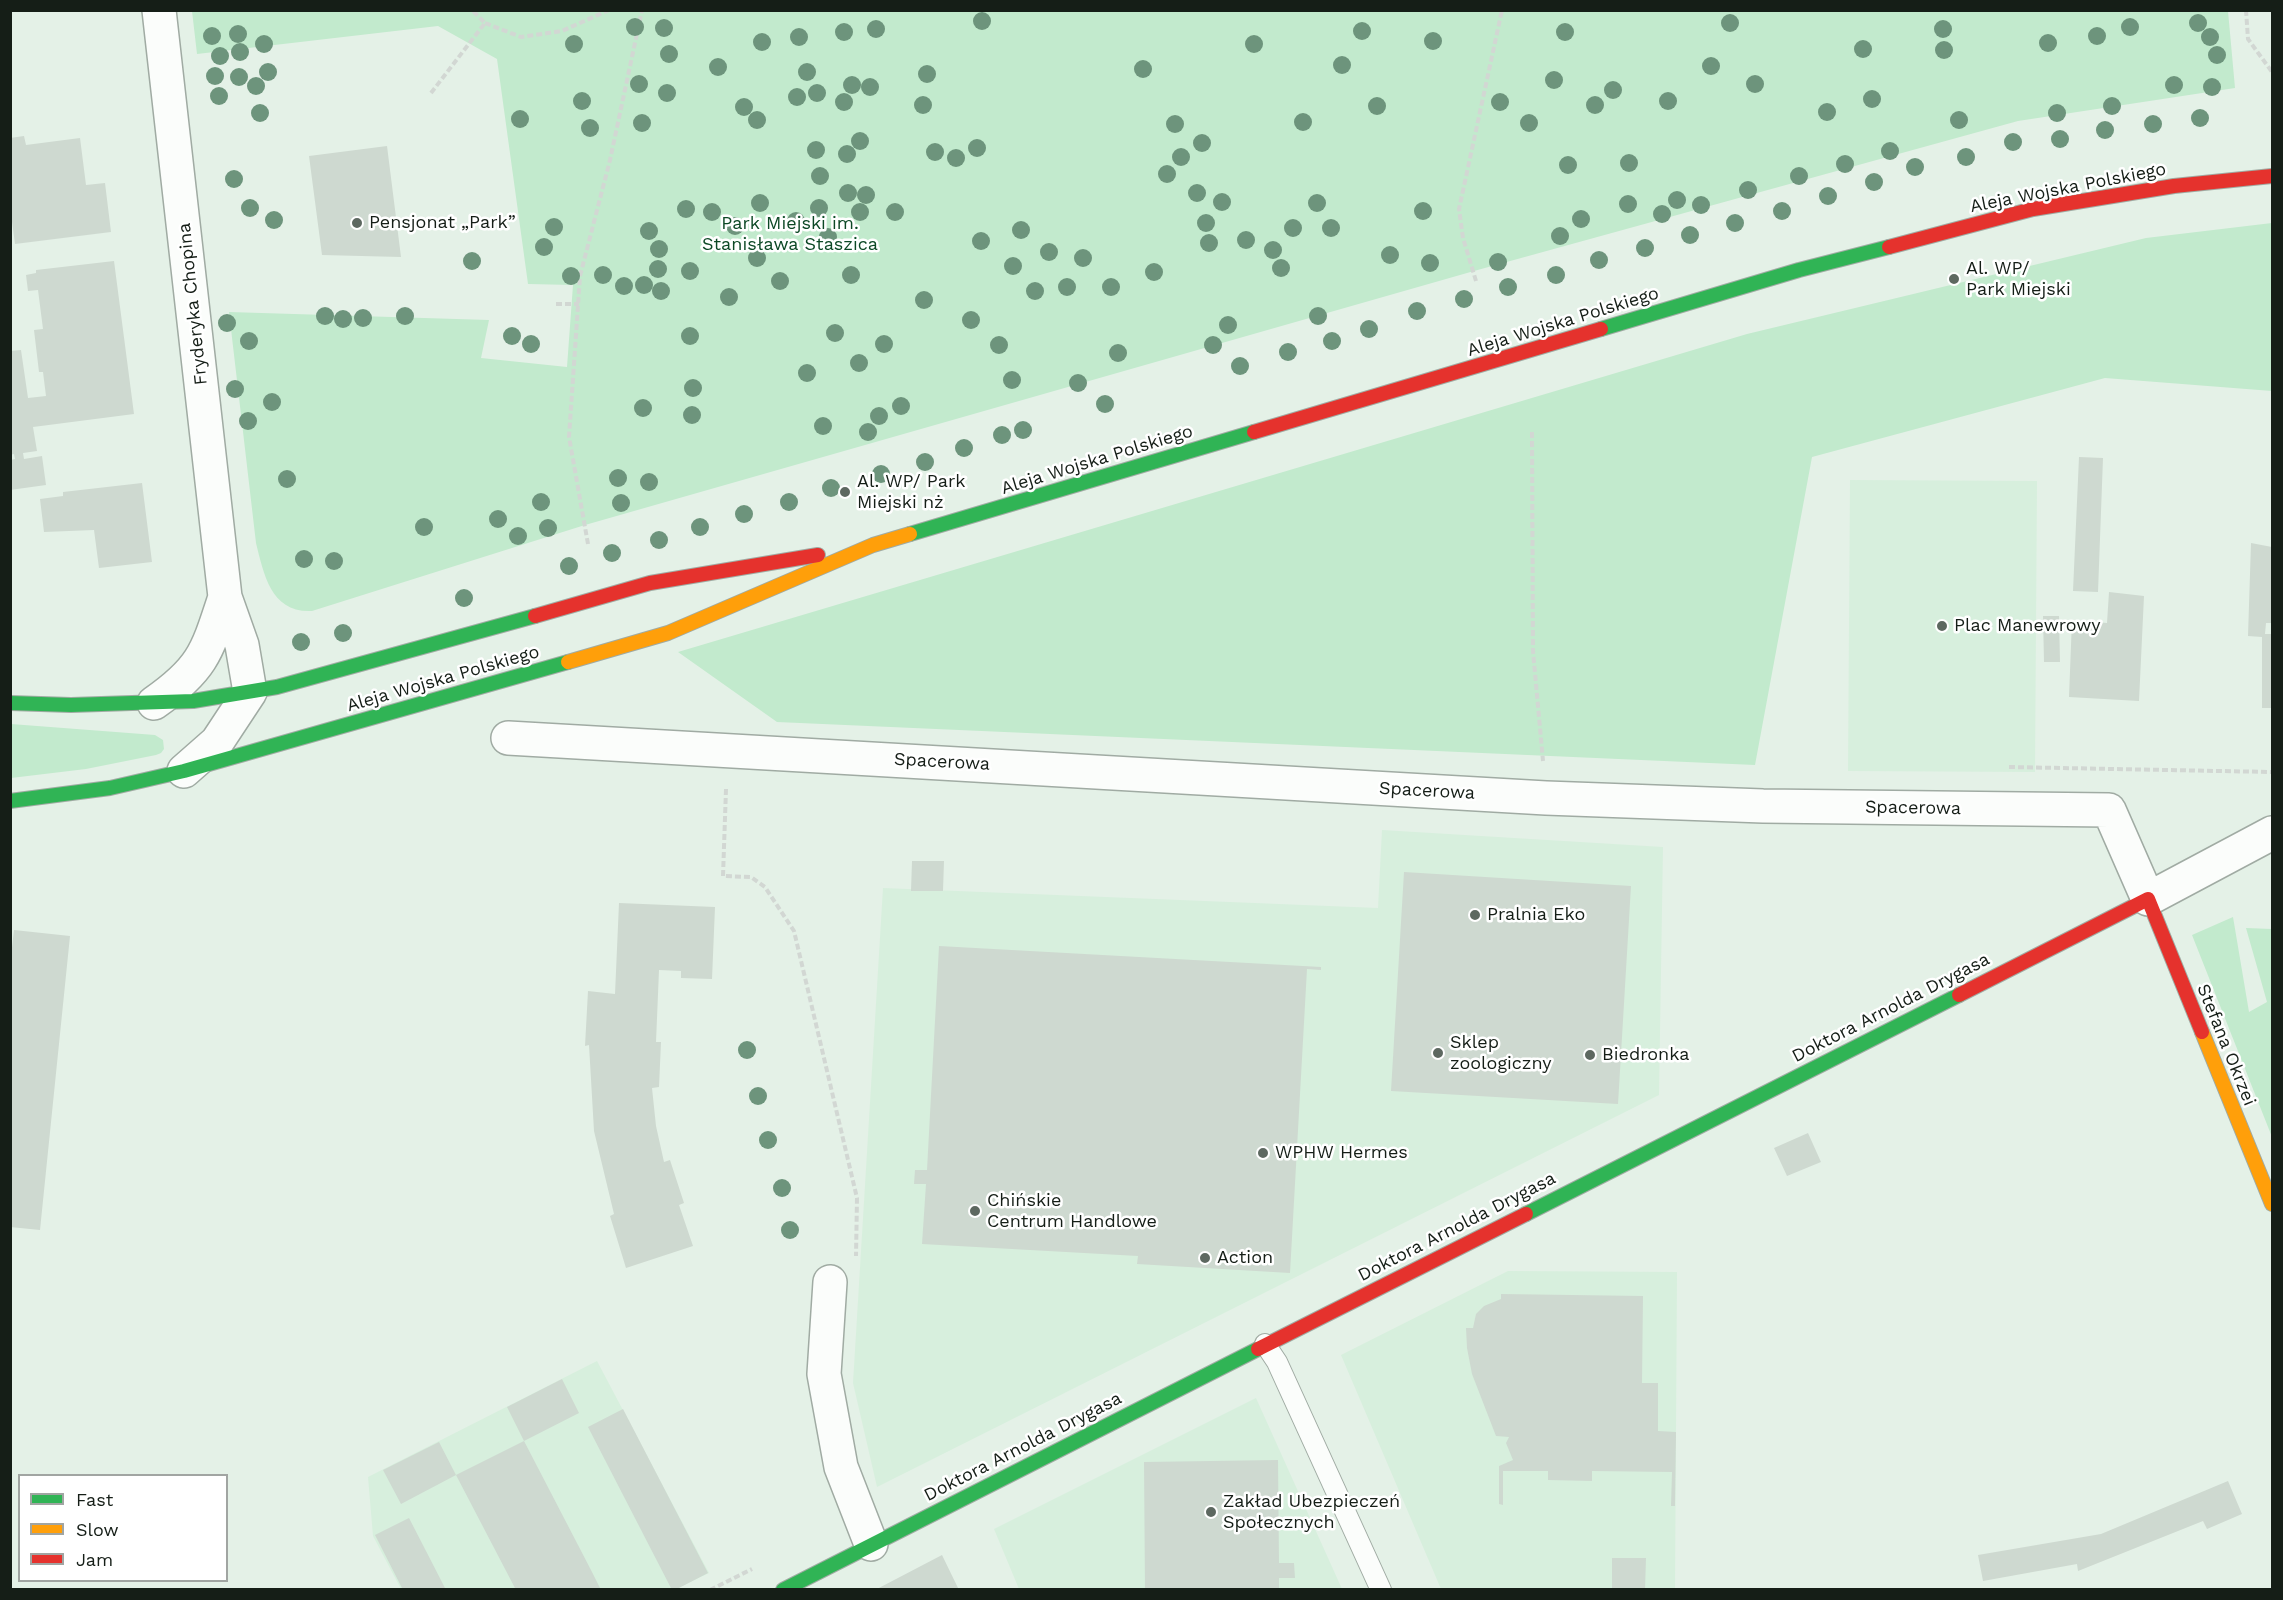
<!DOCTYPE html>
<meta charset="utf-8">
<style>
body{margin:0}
#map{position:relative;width:2283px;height:1600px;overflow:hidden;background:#e4f1e7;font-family:"Work Sans",sans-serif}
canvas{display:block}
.frame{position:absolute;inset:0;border:12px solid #151e17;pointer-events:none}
.legend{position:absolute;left:18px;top:1474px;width:210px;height:108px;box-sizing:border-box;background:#fff;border:2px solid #a1a5a2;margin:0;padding:8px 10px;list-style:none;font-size:18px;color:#151e17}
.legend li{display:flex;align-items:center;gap:12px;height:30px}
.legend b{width:30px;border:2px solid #a1a5a2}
</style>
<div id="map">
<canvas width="2283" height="1600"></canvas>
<div class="frame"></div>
<ul class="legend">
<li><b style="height:8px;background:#30b455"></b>Fast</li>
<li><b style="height:8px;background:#ff9f0a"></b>Slow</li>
<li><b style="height:8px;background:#e5322d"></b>Jam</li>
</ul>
</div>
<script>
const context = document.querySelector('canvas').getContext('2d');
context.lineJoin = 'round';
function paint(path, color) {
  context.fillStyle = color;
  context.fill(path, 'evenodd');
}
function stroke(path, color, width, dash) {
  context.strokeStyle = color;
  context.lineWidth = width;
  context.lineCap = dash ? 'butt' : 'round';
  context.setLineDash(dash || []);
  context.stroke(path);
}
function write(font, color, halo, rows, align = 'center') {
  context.font = font + ' "Work Sans",sans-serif';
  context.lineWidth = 5;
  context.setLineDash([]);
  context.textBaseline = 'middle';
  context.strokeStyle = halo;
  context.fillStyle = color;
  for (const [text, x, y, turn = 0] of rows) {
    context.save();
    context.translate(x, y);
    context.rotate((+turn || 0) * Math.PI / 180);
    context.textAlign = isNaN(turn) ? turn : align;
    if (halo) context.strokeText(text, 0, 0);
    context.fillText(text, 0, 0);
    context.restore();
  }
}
paint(new Path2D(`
 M1850,480L2037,481L2035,772L1848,771Z
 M1382,830L1663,847L1659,1095L877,1487L853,1383L883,888L1378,908Z
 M1508,1271L1677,1272L1675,1589H1441L1341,1355Z
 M597,1361L709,1573L676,1589H401L373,1536L368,1477Z
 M1256,1398L1342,1589H1019L994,1529Z`), '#d7efdd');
paint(new Path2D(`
 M2228,11L2235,88L2018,121L1474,271L585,525L312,611C271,613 264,575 256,543L229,312L489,320L481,358L567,367L573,285L528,284L497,59L438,26L197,54L192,11Z
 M2272,223V391L2105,378L1812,457L1755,765L777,722L678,652L1747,334L2146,238Z
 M11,724L155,735L163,740L164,749L161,753L156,755L86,769L11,778Z
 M2233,917L2249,1012L2267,1002L2246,928L2272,929V1137L2192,935Z`), '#c2eacd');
paint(new Path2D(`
 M24,136L26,145L80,138L86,185L105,183L111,232L15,244L10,207V138Z
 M387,146L401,257L322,255L309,156Z
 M114,261L134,414L33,427L37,451L23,453L24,459L42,456L46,485L10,490V460L15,459L14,454L10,455V351L21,350L28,398L46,396L43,372H39L34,330L43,329L38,290L28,291L26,275L36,273V270Z
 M2079,457L2103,458L2098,592L2073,591Z
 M142,483L152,562L99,568L94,530L44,532L40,499L63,496V492Z
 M2251,543L2272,547V623H2266L2265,634H2272V708H2262V637L2248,636Z
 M2109,592L2144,596L2139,701L2069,697L2072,620L2107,623Z
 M2043,616H2059L2060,662H2044Z
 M912,861H944L943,891H911Z
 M1404,872L1631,886L1618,1104L1391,1091Z
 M619,903L715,907L712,979L681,978V971L659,970L656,1042H661L659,1087L652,1088L656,1126L664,1162L670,1160L684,1203L679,1205L693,1246L626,1268L610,1216L614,1214L594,1131L589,1045L585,1046L588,991L615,994Z
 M14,930L70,936L40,1230L10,1227V965Z
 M939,946L1321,967V970L1307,969L1290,1273L1137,1264L1138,1256L922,1244L926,1184H914L915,1170H927Z
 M1808,1133L1821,1162L1787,1176L1774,1148Z
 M1501,1294L1643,1296L1642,1383H1658V1431L1676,1432L1675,1506H1671L1672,1472L1592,1471V1481L1548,1480V1471H1503V1505L1499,1504V1466L1513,1460L1506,1443L1509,1437L1496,1436L1472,1374L1467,1348L1466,1328H1473L1476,1314L1484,1306L1501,1299Z
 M562,1379L579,1413L524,1441L507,1407Z
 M623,1409L708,1573L675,1590H672L588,1427Z
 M524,1441L592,1572L601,1590H516L456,1475Z
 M439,1442L456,1475L401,1504L383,1470Z
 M1278,1460L1279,1563H1294L1295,1578H1279V1590H1145L1144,1462Z
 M2228,1481L2242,1514L2207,1529L2203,1521L2078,1571L2077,1564L1983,1581L1978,1555L2101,1534Z
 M409,1518L426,1551L446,1590H403L375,1535Z
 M942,1555L959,1590H875Z
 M1612,1558H1646L1645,1590H1612Z`), '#ced9d0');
const lane = new Path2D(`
 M1265,1344L1277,1362L1381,1590`);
const street = new Path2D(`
 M159,10L225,597L242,645L250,692L217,742L184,771
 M154,703C203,669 207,652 225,597
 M508,738L1546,798L1763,806L2109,810L2148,899L2272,833
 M830,1282L824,1374L841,1467L871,1544`);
const fast = new Path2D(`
 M1601,329L1799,270L1889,247
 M910,534L1254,432
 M10,703L71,705L193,701L277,687L535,616
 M10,801L110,788L184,771L568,662
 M1526,1214L1959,995
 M783,1590L1258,1349`);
const slow = new Path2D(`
 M568,662L668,633L873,545L910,534
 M2202,1032L2272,1204`);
const jam = new Path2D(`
 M1889,247L2033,209L2174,186L2272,176
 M1254,432L1601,329
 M535,616L650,583L818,555
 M1959,995L2148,899L2202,1032
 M1258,1349L1526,1214`);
stroke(lane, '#a0aba3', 22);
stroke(street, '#a0aba3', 36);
stroke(fast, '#a0aba3', 16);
stroke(slow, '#a0aba3', 16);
stroke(jam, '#a0aba3', 16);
stroke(new Path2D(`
 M2246,10L2248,39L2272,72
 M485,23L521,37L562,31L609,10
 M431,93L485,23L472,10
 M1476,281L1463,238L1459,209L1502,10
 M556,304H579
 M1532,432L1533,651L1543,761
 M588,544L569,437L580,276L610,160L642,10
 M2009,767L2272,772
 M726,789L723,876L751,877L765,887L794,931L857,1198L856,1256
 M710,1590L752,1569`), '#d2d7d3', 4, [6, 3]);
stroke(lane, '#fbfdfb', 20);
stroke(street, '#fbfdfb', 33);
stroke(fast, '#30b455', 14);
stroke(slow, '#ff9f0a', 14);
stroke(jam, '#e5322d', 14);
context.fillStyle = '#6d947c';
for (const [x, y] of [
 [982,21],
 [1730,23],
 [2198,23],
 [635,27],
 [2130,27],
 [664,28],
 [876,29],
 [1943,29],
 [1362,31],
 [844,32],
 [1565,32],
 [238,34],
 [212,36],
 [2097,36],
 [799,37],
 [2210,37],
 [1433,41],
 [762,42],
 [2048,43],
 [264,44],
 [574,44],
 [1254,44],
 [1863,49],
 [1944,50],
 [240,52],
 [669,54],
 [2217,55],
 [220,56],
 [1342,65],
 [1711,66],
 [718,67],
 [1143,69],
 [268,72],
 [807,72],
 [927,74],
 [215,76],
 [239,77],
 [1554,80],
 [639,84],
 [1755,84],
 [852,85],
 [2174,85],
 [256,86],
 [870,87],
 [2212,87],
 [1613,90],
 [667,93],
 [817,93],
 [219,96],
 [797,97],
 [1872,99],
 [582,101],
 [1668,101],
 [844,102],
 [1500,102],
 [923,105],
 [1595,105],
 [1377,106],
 [2112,106],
 [744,107],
 [1827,112],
 [260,113],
 [2057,113],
 [2200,118],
 [520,119],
 [757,120],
 [1959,120],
 [1303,122],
 [642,123],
 [1529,123],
 [1175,124],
 [2153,124],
 [590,128],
 [2105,130],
 [2060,139],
 [860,141],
 [2013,142],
 [1202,143],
 [977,148],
 [816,150],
 [1890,151],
 [935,152],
 [847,154],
 [1181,157],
 [1966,157],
 [956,158],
 [1629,163],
 [1845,164],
 [1568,165],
 [1915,167],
 [1167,174],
 [820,176],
 [1799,176],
 [234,179],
 [1874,182],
 [1748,190],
 [848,193],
 [1197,193],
 [866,195],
 [1828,196],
 [1677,200],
 [1222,202],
 [760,203],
 [1317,203],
 [1628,204],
 [1701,205],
 [250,208],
 [819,208],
 [686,209],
 [1423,211],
 [1782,211],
 [712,212],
 [860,212],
 [895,212],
 [1662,214],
 [1581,219],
 [274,220],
 [796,221],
 [1206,223],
 [1735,223],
 [735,226],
 [554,227],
 [1293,228],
 [1331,228],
 [1021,230],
 [649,231],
 [1690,235],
 [1560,236],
 [828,237],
 [1246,240],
 [981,241],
 [1209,243],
 [544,247],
 [1645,248],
 [659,249],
 [1273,250],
 [1049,252],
 [1390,255],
 [757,258],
 [1083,258],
 [1599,260],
 [472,261],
 [1498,262],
 [1430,263],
 [1013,266],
 [1281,268],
 [658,269],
 [690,271],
 [1154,272],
 [603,275],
 [851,275],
 [1556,275],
 [571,276],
 [780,281],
 [644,285],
 [624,286],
 [1067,287],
 [1111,287],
 [1508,287],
 [661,291],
 [1035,291],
 [729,297],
 [1464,299],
 [924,300],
 [1417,311],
 [325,316],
 [405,316],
 [1318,316],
 [363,318],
 [343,319],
 [971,320],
 [227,323],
 [1228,325],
 [1369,329],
 [835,333],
 [512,336],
 [690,336],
 [249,341],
 [1332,341],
 [531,344],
 [884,344],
 [999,345],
 [1213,345],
 [1288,352],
 [1118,353],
 [859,363],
 [1240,366],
 [807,373],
 [1012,380],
 [1078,383],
 [693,388],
 [235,389],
 [272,402],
 [1105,404],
 [901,406],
 [643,408],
 [692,415],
 [879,416],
 [248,421],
 [823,426],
 [1023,430],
 [868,432],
 [1002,435],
 [964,448],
 [925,462],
 [881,474],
 [618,478],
 [287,479],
 [649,482],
 [831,488],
 [541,502],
 [789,502],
 [621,503],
 [744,514],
 [498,519],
 [424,527],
 [700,527],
 [548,528],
 [518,536],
 [659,540],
 [612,553],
 [304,559],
 [334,561],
 [569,566],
 [464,598],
 [343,633],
 [301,642],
 [747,1050],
 [758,1096],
 [768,1140],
 [782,1188],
 [790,1230]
]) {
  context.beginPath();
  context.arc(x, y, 9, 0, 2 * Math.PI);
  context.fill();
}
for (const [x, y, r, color] of [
 [357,223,6,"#5d6860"],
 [1954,279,6,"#5d6860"],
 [845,492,6,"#5d6860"],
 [1942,626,6,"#5d6860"],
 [1475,915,6,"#5d6860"],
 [1438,1053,6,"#5d6860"],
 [1590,1055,6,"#5d6860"],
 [1263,1153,6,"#5d6860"],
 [975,1211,6,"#5d6860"],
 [1205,1258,6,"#5d6860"],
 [1211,1512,6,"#5d6860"]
]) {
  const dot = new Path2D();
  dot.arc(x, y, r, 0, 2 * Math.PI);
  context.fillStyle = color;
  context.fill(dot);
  stroke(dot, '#fff', 2);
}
write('18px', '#151e17', '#fff', [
 ["Aleja Wojska Polskiego",2068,188,-11],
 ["Fryderyka Chopina",193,304,-96],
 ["Aleja Wojska Polskiego",1563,322,-17],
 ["Aleja Wojska Polskiego",1097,460,-17],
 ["Aleja Wojska Polskiego",443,679,-16],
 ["Spacerowa",942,762,3],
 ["Spacerowa",1427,791,3],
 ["Spacerowa",1913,808,1],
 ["Doktora Arnolda Drygasa",1891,1008,-27],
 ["Stefana Okrzei",2226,1045,68],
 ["Doktora Arnolda Drygasa",1457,1227,-27],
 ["Doktora Arnolda Drygasa",1023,1447,-27]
]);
write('18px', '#151e17', '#fff', [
 ["Pensjonat „Park”",369,223],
 ["Al. WP/",1966,269],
 ["Park Miejski",1966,290],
 ["Al. WP/ Park",857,482],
 ["Miejski nż",857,503],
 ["Plac Manewrowy",1954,626],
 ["Pralnia Eko",1487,915],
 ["Sklep",1450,1043],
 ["zoologiczny",1450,1064],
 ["Biedronka",1602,1055],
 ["WPHW Hermes",1275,1153],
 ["Chińskie",987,1201],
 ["Centrum Handlowe",987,1222],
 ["Action",1217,1258],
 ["Zakład Ubezpieczeń",1223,1502],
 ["Społecznych",1223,1523]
], 'left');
write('18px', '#0c4825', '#fff', [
 ["Park Miejski im.",790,224],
 ["Stanisława Staszica",790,245]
]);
</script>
